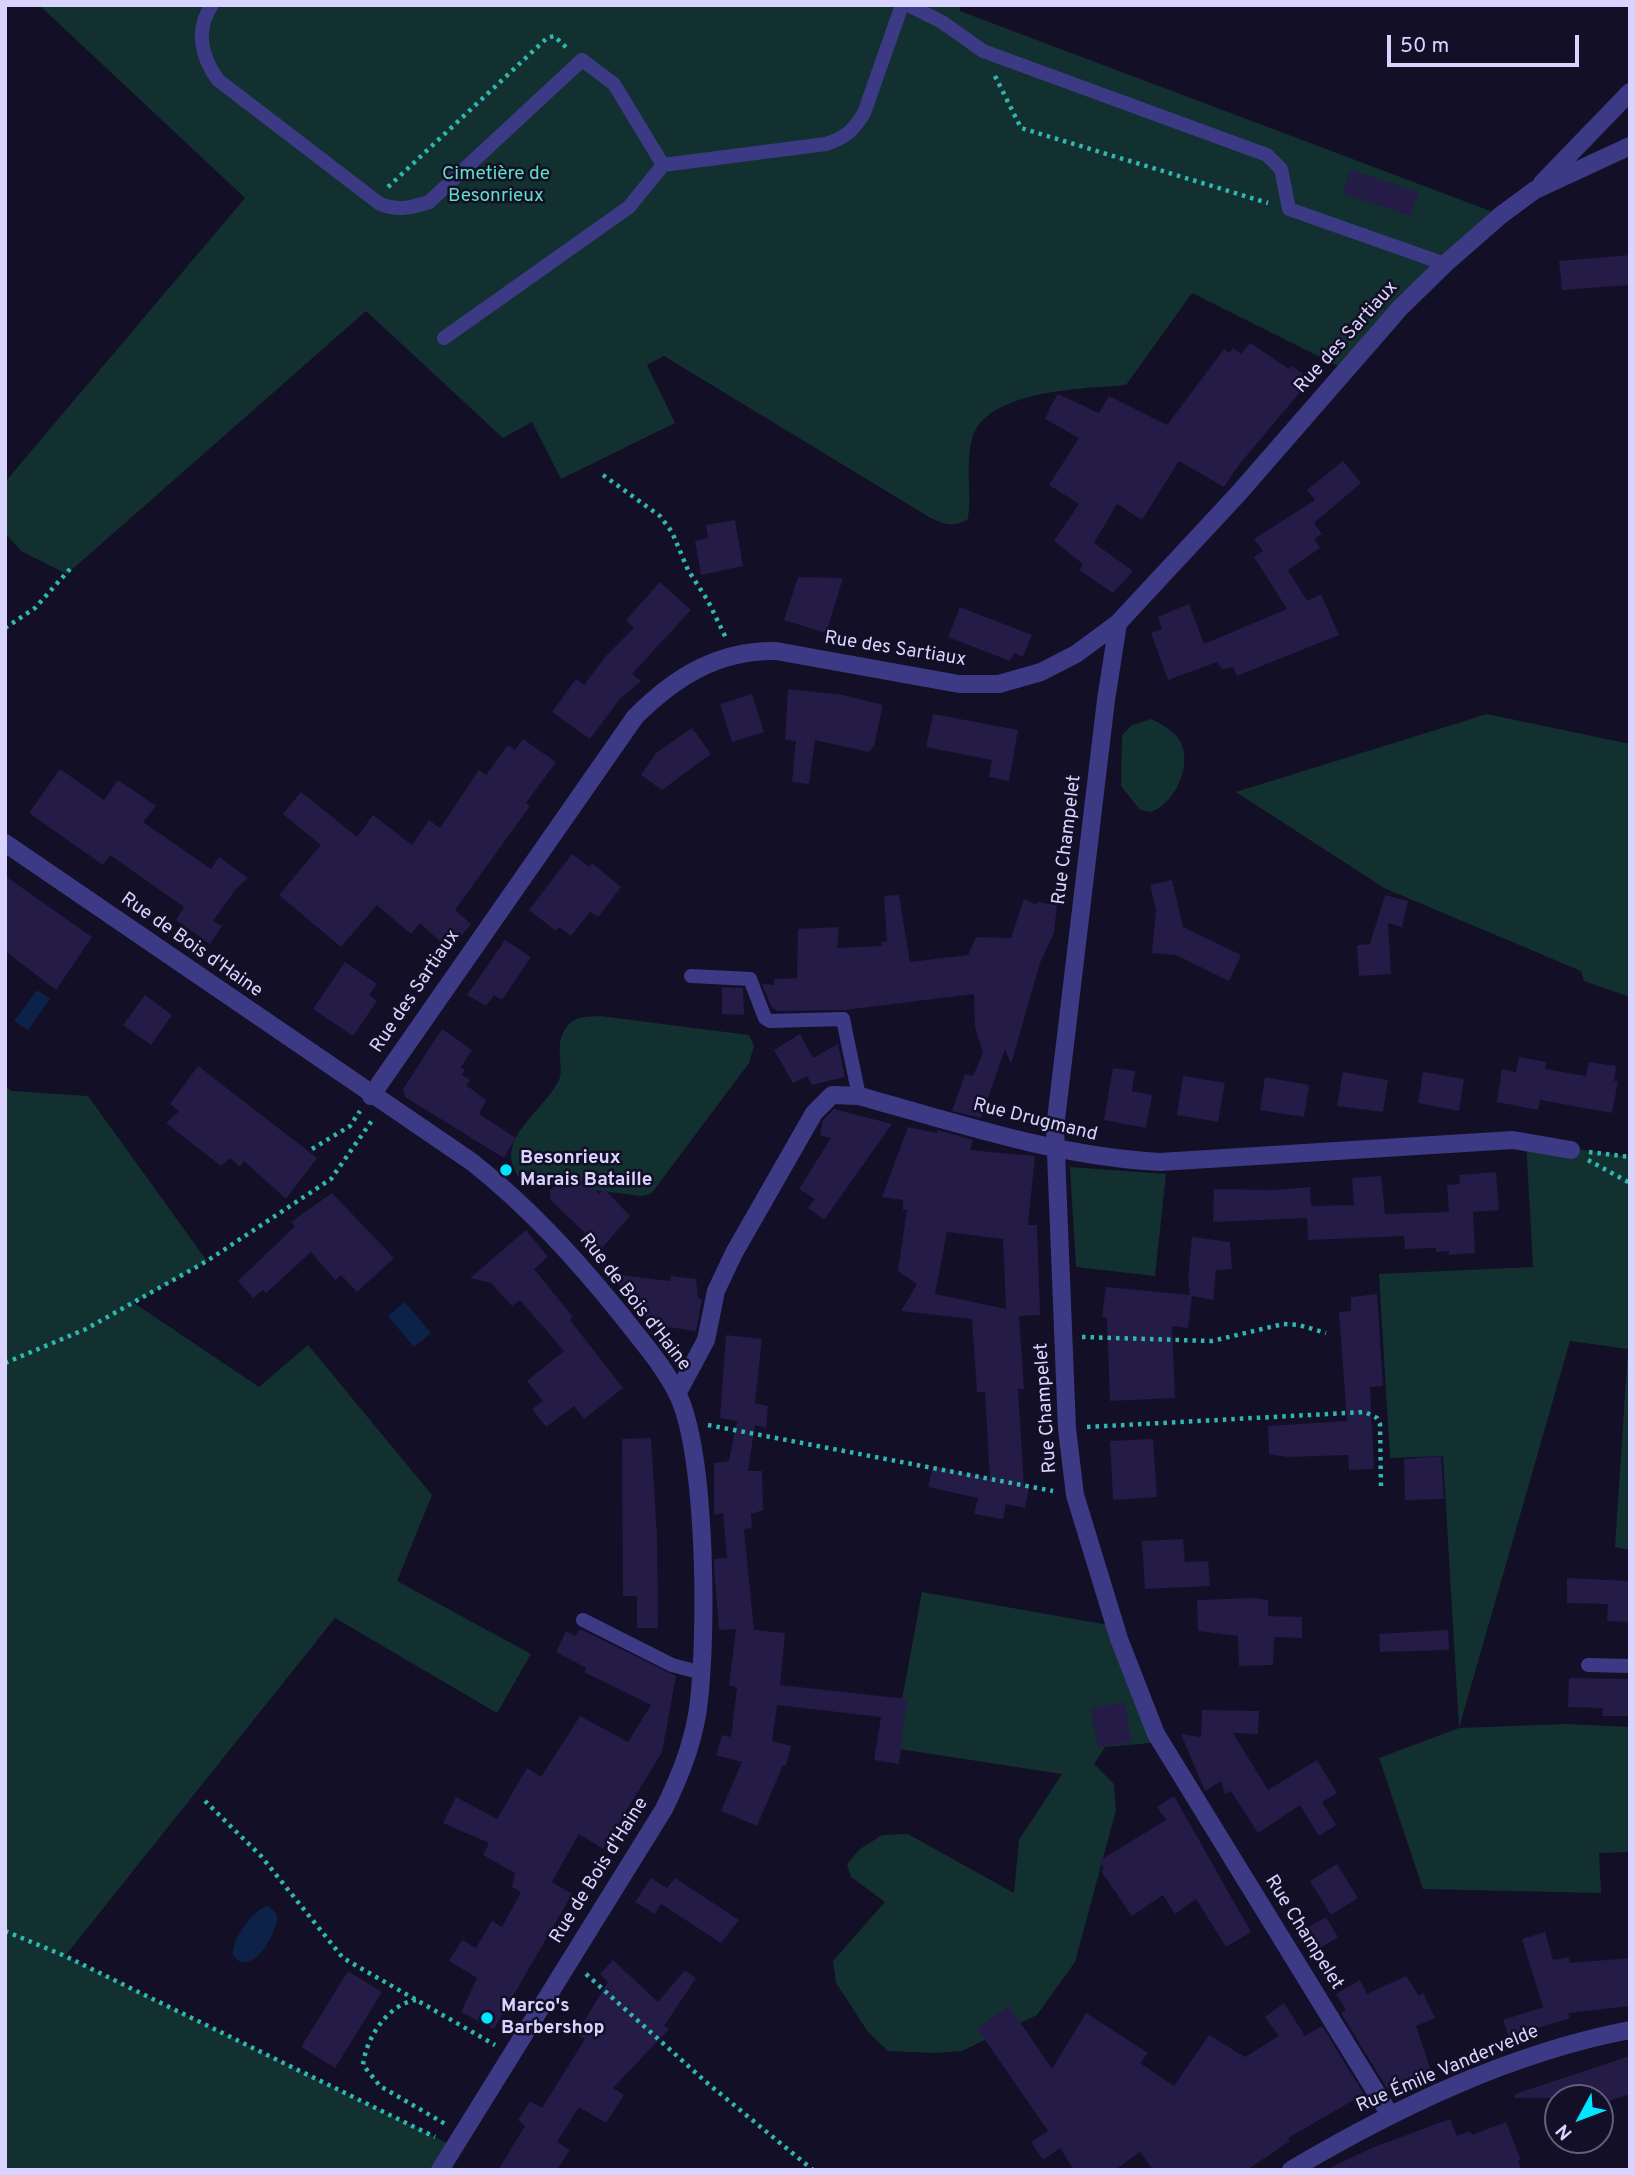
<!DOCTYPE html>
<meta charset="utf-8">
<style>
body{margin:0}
#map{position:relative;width:1635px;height:2175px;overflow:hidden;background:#130f26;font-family:Overpass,sans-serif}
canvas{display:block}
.frame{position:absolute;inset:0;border:7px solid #d9d4ff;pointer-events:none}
.north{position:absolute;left:1544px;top:2084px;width:70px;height:70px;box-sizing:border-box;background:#130f26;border:2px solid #625e7d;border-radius:50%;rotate:229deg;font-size:19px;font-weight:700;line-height:28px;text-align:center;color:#d9d4ff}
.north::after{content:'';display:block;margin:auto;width:24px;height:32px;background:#00e5ff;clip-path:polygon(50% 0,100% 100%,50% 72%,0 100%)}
.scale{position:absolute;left:1387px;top:35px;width:192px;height:32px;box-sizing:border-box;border:4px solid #d9d4ff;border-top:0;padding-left:9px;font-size:21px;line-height:24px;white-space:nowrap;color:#d9d4ff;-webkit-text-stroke:5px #130f26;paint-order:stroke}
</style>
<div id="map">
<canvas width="1635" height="2175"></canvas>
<div class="frame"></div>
<div class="north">N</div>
<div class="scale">50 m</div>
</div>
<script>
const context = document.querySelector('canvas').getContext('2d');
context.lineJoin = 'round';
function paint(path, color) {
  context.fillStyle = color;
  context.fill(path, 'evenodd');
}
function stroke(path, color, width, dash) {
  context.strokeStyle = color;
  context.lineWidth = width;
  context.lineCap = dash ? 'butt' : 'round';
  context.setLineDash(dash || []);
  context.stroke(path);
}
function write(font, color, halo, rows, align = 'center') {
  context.font = font + ' Overpass,sans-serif';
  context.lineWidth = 5;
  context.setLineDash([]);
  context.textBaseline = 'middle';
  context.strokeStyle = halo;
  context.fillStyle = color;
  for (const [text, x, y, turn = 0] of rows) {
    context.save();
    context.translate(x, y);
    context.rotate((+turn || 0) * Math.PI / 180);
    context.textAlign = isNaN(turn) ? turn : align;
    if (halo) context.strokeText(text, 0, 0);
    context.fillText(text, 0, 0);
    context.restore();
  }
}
paint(new Path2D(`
 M39,5H960V11L1501,215L1346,370L1192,293L1126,385C1084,389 986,389 972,439C965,466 972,492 968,519C953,528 943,524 929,517L664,356L647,365L675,423L561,479L532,422L503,438L366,311L67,574L21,551L5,533V482L245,198Z
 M1487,714L1630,744V997L1584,981L1581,971L1384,888L1236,792Z
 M1151,719C1161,724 1176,731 1181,743C1192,766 1175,803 1151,812L1140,810L1121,786L1122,735L1132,725Z
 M600,1016L749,1035L754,1046L749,1063L651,1194L641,1196L522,1181C489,1142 541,1115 559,1080C565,1068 553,1045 566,1028C574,1016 586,1017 600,1016Z
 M5,1087L12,1091L88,1096L207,1261L134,1303L259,1387L308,1345L432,1495L397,1581L531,1654L497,1713L335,1618L65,1956L455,2147L440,2170H5Z
 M1526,1141L1630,1157V1550L1615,1547L1628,1349L1570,1341L1459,1728L1565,1724L1630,1727V1852L1599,1853L1601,1893L1423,1889L1379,1758L1459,1728L1443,1456L1390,1458L1379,1274L1533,1267Z
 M1070,1167L1166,1174L1155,1276L1076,1267Z
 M922,1592L1114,1626L1162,1742L1105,1747L1094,1764L1114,1784L1116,1810L1075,1962L1037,2015L962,2051L936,2053L888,2051L868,2032L836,1983L833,1961L885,1902L851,1877L847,1864L860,1849L882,1835L908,1834L1014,1893L1019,1840L1062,1774L893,1748Z`), '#12302f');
paint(new Path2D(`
 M37,990L50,999L28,1030L14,1021Z
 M405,1302L431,1333L414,1347L388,1316Z
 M268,1906L277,1914C280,1931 250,1981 233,1955C231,1941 253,1908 268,1906Z`), '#0c2248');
paint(new Path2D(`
 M1350,170L1418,192L1411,216L1343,194Z
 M1630,255V285L1562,290L1559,261Z
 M1250,343L1289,369L1292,366L1311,379L1238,466L1224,487L1179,461L1142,520L1117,504L1094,543L1133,571L1113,593L1079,570L1083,564L1054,541L1079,504L1049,485L1079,438L1045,419L1052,404L1058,394L1099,413L1109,396L1167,425L1224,349L1229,353L1233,348L1241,354Z
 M1343,461L1361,483L1314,523L1322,534L1314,539L1320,548L1288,570L1307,601L1321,594L1339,635L1237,676L1233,667L1222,669L1217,662L1168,680L1151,633L1162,629L1158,617L1189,604L1204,644L1287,609L1254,557L1263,551L1254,539L1315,500L1307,490Z
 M735,520L743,566L701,575L695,541L708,538L706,525Z
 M798,577L843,578L826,633L784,620Z
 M660,582L691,610L632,674L641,681L620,699L590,739L552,712L576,679L584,685L606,656L634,628L626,620Z
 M960,607L1032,635L1023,657L1014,653L1010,661L948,637Z
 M788,689L843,695L883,705L874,746L869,752L815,740L809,784L792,782L796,741L785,740Z
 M752,694L764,732L732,742L720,704Z
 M933,714L1018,730L1009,781L989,777L992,760L926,747Z
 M692,728L711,754L662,790L641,775L656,753Z
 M523,739L556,762L526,803L530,806L455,910L471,924L449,950L420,923L411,934L377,905L341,947L279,895L321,845L283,814L301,792L357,837L373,815L412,845L429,820L440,828L479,770L486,775L508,745L515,750Z
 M60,769L104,800L118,780L156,806L143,822L211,869L219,857L248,878L236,889L213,921L222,926L210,944L176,920L184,907L110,855L103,865L29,813Z
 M572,854L589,867L592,863L621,887L598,917L590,912L571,936L559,927L556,931L529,910Z
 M5,876L92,937L56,990L5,951Z
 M1172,880L1183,927L1241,955L1229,981L1176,955L1152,953L1156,909L1150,885Z
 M899,895L910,962L968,955L976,937L1011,938L1024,899L1036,905L1037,902L1057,905L1054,933L1040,963L1011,1064L1005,1049L981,1118L952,1111L965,1074L973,1076L983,1053L975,1027L974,994L845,1010L777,1011L771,1006L762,984L774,985V979L797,978L798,929L839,927L837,948L882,946L881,942L887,941L884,896Z
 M1385,895L1408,901L1402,927L1388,923L1391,974L1359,976L1357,945L1370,944Z
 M505,940L531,957L502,1000L494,995L486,1006L467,995Z
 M345,962L377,984L369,995L377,1001L353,1036L313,1009Z
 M722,987L743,988L744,1015L722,1014Z
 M145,995L172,1015L151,1045L123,1025Z
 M442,1029L472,1050L461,1067L465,1070L462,1075L470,1080L466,1085L486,1100L479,1114L516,1138L504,1158L405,1097L403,1089Z
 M800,1034L813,1058L838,1044L845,1077L812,1085L807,1076L793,1083L774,1050Z
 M1519,1057L1546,1062L1545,1069L1586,1076L1589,1062L1616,1066L1614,1081H1618L1612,1113L1540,1100L1538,1110L1497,1102L1502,1069L1516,1072Z
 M198,1066L317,1158L286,1199L244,1161L240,1167L230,1158L221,1166L166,1123L179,1111L170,1104Z
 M1113,1068L1135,1071L1132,1091L1152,1095L1146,1128L1104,1120Z
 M1343,1072L1388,1080L1383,1112L1337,1106Z
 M1423,1072L1464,1079L1459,1111L1418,1103Z
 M1183,1076L1225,1083L1218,1122L1177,1115Z
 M1265,1077L1309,1085L1304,1117L1260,1110Z
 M834,1109L892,1124L824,1220L808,1208L815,1199L799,1189L831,1138L820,1135L823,1120Z
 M908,1127L937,1133L938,1130L973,1140L970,1150L1035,1156L1028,1225H1037L1040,1315L1019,1316L1024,1389H1018L1024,1486L1029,1488L1025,1508L1006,1504L1003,1519L974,1514L978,1498L928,1487L933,1466L990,1479L985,1392H977L972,1319L901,1311L917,1284L898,1271L907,1209L903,1210V1200L882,1197ZM947,1232L1003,1239L1006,1309L935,1294Z
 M1496,1172L1499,1210L1473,1212L1475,1253L1449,1255V1251L1436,1252V1248L1405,1249L1404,1236L1308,1240L1307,1218L1213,1222L1214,1189L1272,1190L1310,1187L1311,1206L1354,1205L1352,1178L1381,1176L1385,1214L1449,1212L1447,1185L1460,1184L1459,1175Z
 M566,1174L578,1182L583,1176L599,1194L604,1189L630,1216L601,1249L550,1199V1191Z
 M332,1193L394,1258L357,1292L341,1275L335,1280L311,1252L266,1293L263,1290L253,1298L238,1281L295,1226L291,1222Z
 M526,1230L548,1257L534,1269L573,1317L570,1320L623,1388L584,1419L574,1406L546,1427L532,1409L543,1401L527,1381L564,1351L520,1300L512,1306L491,1283L470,1278Z
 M1192,1237L1230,1242L1232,1269L1216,1270L1213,1300L1192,1296L1188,1328L1172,1326L1175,1398L1110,1401L1107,1318L1102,1317L1106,1287L1190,1295L1188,1279Z
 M611,1274L670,1281L671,1276L696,1279L698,1298L702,1299L696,1331L652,1325Z
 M1377,1294L1383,1386L1370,1387L1374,1469L1349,1470L1348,1455L1287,1457L1269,1454L1268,1426L1347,1421L1339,1312L1351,1311V1297Z
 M726,1335L762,1339L755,1403L768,1406L766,1428L755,1425L748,1471H762L763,1510L751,1514L752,1528L744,1529L754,1630L785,1633L780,1685L907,1699L899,1764L874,1760L881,1717L777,1705L772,1741L791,1746L786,1766L783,1765L757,1826L721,1811L742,1762L716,1755L722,1735L731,1737L737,1688L729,1685L736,1629L719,1630L714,1568V1559L727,1558L723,1513L714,1515V1463L729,1461L737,1421L720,1418Z
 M651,1438L657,1537L658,1628H637V1596H623L622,1439Z
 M1153,1439L1157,1497L1113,1500L1110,1441Z
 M1441,1456L1444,1499L1405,1500L1404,1459Z
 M1183,1539L1185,1562L1208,1561L1210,1586L1145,1589L1142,1541Z
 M1567,1578L1630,1581L1628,1622L1607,1621L1608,1604L1567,1603Z
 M1253,1598L1268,1600V1616L1302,1617V1638L1274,1637L1273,1665L1239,1666L1238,1636L1198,1631L1197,1600Z
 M580,1629L676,1676L662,1752L603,1849L579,1834L552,1882L572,1894L494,2029L461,2012L477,1978L449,1961L462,1940L476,1948L492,1921L502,1927L521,1892L512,1887L515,1873L483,1855L489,1843L443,1823L456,1797L497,1819L527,1768L541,1777L580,1716L628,1742L651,1705L584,1672L586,1668L556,1652L566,1631L575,1636Z
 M1448,1630L1449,1650L1380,1652L1379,1634Z
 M1569,1678L1630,1679V1716H1602L1603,1708L1568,1707Z
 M1124,1702L1132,1741L1098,1748L1090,1709Z
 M1202,1710L1259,1711L1258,1734L1233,1733L1268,1790L1317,1760L1337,1793L1322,1802L1336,1825L1319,1836L1300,1805L1258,1833L1231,1791L1225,1794L1221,1781L1205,1791L1181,1734L1201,1737Z
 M1174,1796L1251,1932L1226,1947L1196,1899L1175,1914L1163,1895L1132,1916L1101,1871L1104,1869L1099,1861L1166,1820L1157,1807Z
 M1337,1864L1358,1898L1331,1915L1310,1881Z
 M651,1878L667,1888L675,1878L739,1920L721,1943L661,1904L655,1914L635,1902Z
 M1326,1917L1338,1937L1320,1948L1305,1929Z
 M1545,1932L1553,1960L1569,1957L1570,1963L1630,1958V2006L1568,2013L1570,2018L1509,2037L1503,2020L1543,2007L1522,1939Z
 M613,1960L658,2002L685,1970L696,1978L664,2026L669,2029L613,2088L624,2095L606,2123L579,2107L557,2142L570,2150L557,2170H498L525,2126L518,2120L530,2101L542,2108L585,2039L576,2034L608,1982L600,1974Z
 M348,1971L382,1992L335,2068L301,2047Z
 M1406,1976L1419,1996L1423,1993L1435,2018L1416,2026L1433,2077L1399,2092L1386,2087L1341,2013L1346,2010L1336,1994L1360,1980L1367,1994Z
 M1284,2003L1305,2036L1322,2026L1364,2094L1288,2138L1290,2141L1247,2170H1153L1140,2152L1115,2170H1074L1060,2148L1043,2160L1031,2142L1048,2131L977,2028L1009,2006L1052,2069L1086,2013L1148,2053L1140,2063L1174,2086L1209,2035L1245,2057L1279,2036L1265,2017Z
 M1630,2056V2094L1600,2104V2098H1515V2094Z
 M1450,2119L1457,2136L1470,2131L1472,2135L1506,2122L1521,2160L1518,2161L1521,2170H1325L1374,2147Z`), '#241b47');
stroke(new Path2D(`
 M995,76L1021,128L1268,203
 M388,187L547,38L554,36L567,48
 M603,475L660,516L672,532L688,570L708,601L726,638
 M5,628L35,608L70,569
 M312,1149L350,1126L360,1111
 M1589,1152L1630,1157
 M1588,1160L1630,1183
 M1082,1337L1212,1341L1283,1324L1299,1325L1326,1333
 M5,1363L86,1329L207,1261L331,1179L373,1119
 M708,1425L1053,1491
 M1087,1427L1365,1412L1377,1418L1380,1424L1381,1488
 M205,1801L261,1856L343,1958L495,2045
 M5,1931L65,1956L435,2137
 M586,1974L706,2082L813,2170
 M416,2000C388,2004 366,2038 363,2065L380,2086L447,2125`), '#2fb8b0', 4.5, [3.5, 5]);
stroke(new Path2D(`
 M212,5C195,29 201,57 218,80L380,204C398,211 411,208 429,202L582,60L614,84L663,165L629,207L444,338
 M908,5L942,22L983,51L1267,155L1281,169L1289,209L1445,264
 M663,165L826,144C845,138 854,130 864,113L902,5
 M691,976L750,979L765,1018L770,1021L843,1019L859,1096
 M583,1620L672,1665L702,1673
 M1588,1665L1630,1666`), '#3d3a85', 14);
stroke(new Path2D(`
 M1542,183L1630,92
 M1118,623L1106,700L1055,1128L1067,1429L1075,1495L1119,1639L1156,1734L1390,2115
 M5,843L472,1162C530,1208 577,1260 623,1317C642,1342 664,1366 678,1395C707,1456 708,1646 697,1715C691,1749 679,1778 664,1809L440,2170
 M371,1096L635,717C675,677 718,650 776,651L959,684H999L1041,672L1076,654L1118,623L1238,494L1400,308L1445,264L1501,215L1535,190L1630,146
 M677,1394L706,1340L716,1291L734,1253L814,1113L832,1095L859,1096C961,1124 1054,1156 1160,1162L1513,1140L1571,1150
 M1291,2170C1396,2108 1510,2053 1630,2030`), '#3d3a85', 18);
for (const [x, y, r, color] of [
 [506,1170,7,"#00e5ff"],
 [487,2018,7,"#00e5ff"]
]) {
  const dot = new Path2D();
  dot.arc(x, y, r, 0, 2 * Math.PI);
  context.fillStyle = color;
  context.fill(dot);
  stroke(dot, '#130f26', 2.5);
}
write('19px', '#5fe0c0', '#130f26', [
 ["Cimetière de",496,175],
 ["Besonrieux",496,197]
]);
write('19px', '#d9d4ff', '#130f26', [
 ["Rue des Sartiaux",1347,338,-48],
 ["Rue des Sartiaux",895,650,9],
 ["Rue Champelet",1068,840,-83],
 ["Rue de Bois d'Haine",191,946,35],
 ["Rue des Sartiaux",416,992,-56],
 ["Rue Drugmand",1035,1121,14],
 ["Rue de Bois d'Haine",634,1303,52],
 ["Rue Champelet",1047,1408,-94],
 ["Rue de Bois d'Haine",600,1871,-58],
 ["Rue Champelet",1303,1933,58],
 ["Rue Émile Vandervelde",1448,2070,-23]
]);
write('bold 19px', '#d9d4ff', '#130f26', [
 ["Besonrieux",520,1159],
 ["Marais Bataille",520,1181],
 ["Marco's",501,2007],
 ["Barbershop",501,2029]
], 'left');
</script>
